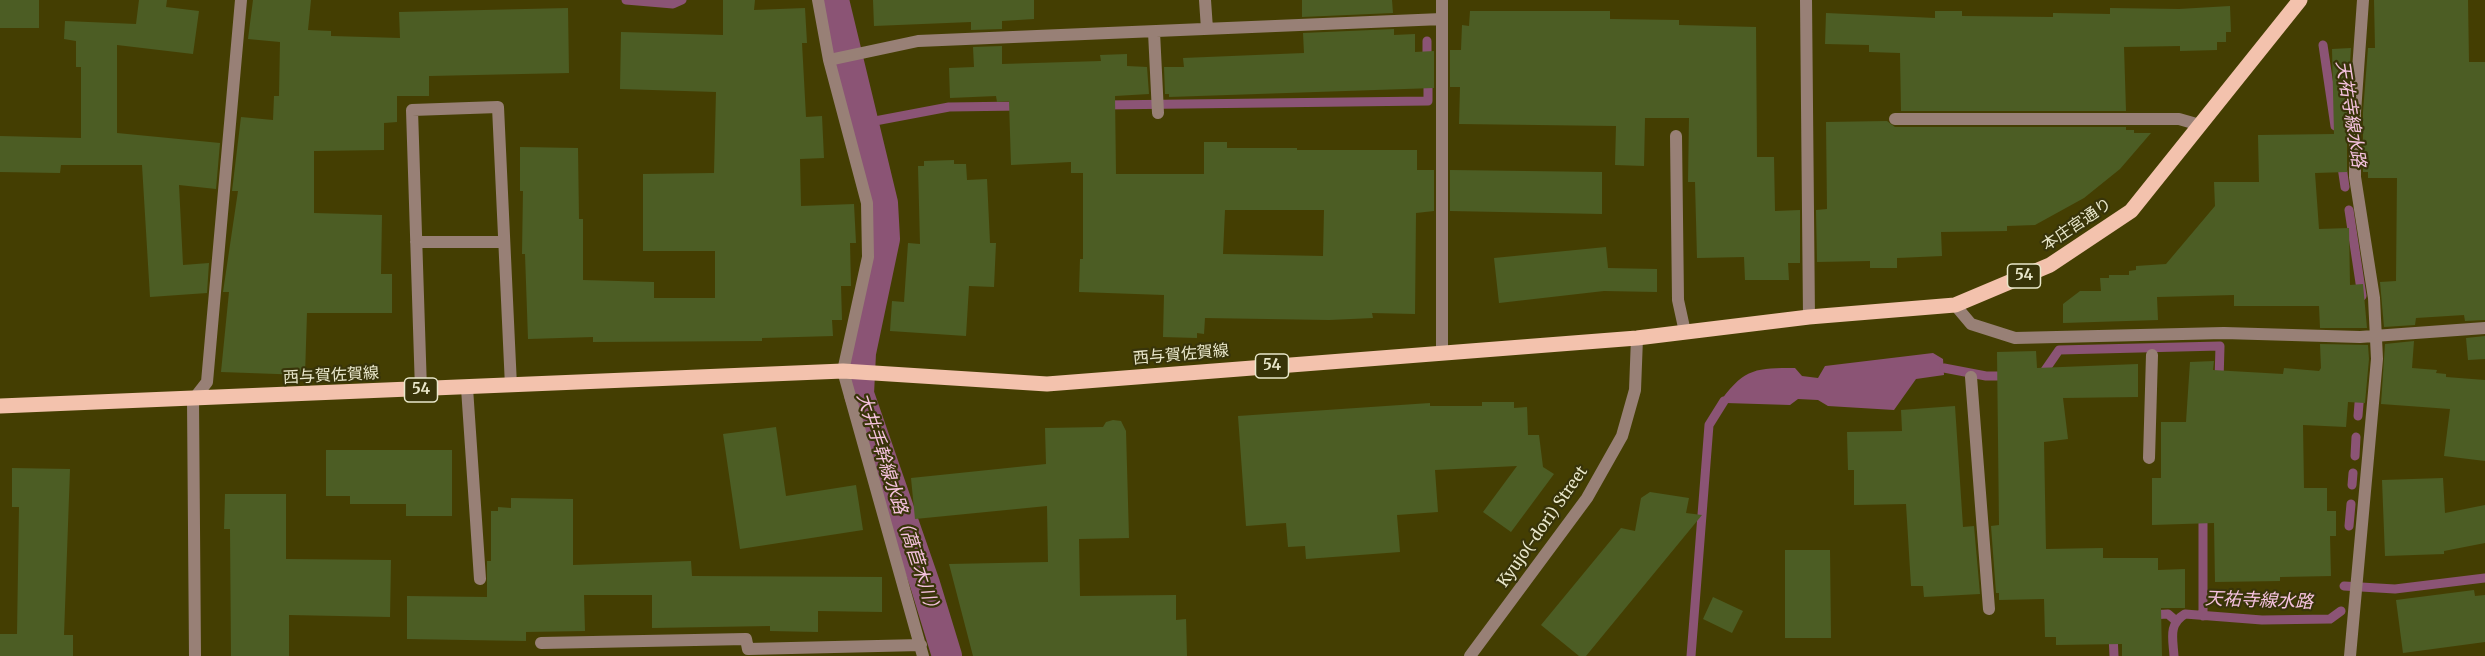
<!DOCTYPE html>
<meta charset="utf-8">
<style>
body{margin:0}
canvas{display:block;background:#443e02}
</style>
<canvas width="2485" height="656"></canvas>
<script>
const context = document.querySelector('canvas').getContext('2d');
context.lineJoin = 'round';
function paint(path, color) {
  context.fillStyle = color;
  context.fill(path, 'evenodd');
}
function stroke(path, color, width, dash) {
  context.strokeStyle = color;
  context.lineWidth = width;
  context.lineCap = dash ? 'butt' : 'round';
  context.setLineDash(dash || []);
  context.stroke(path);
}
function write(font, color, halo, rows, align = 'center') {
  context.font = font + ' Merriweather,"Noto Sans JP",serif';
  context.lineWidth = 4.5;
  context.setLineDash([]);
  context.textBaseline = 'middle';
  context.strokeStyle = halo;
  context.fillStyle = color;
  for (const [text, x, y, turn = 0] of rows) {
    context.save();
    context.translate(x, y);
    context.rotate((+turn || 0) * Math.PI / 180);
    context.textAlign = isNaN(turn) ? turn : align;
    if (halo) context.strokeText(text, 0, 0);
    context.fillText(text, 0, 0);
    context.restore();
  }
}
paint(new Path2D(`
 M1933,353L1943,359L1944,375L1916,379L1894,410L1828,406L1818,400L1798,399L1790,405L1726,403L1722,399C1745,368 1757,368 1795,368L1802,376L1818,378L1825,366Z`), '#8b5475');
stroke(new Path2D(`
 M626,0L673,4L682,0
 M1427,41V62
 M2323,45L2335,126
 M1104,105L1428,101V76
 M875,121L949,107L1021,106
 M2341,160L2345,187
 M2349,210L2362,296
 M1944,368L1986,376H2010
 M2041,376L2059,350L2220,346L2219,381
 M2358,416L2360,391
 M2355,456L2356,437
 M2352,485L2353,473
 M2203,514V616
 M2349,526L2351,504
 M2344,586L2395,589L2485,578
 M2150,615L2168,614L2175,620
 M2113,634L2114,656
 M1691,656L1709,425L1724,401
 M2174,656C2173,639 2168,624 2185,614L2262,620L2330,619L2341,611`), '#8b5475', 9);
stroke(new Path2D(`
 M834,0L883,203L885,239L861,353L859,394L925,584L947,656`), '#8b5475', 30);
paint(new Path2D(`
 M0,0H39V28H0Z
 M139,0H167L166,7L199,11L193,54L117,45V133L220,143L216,189L179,185L183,265L209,263L207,293L150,297L142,165H61L60,173L0,172V136L81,138V67H76V41L64,39L65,21L136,24Z
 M253,0H311L308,30L331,31V36L400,38L399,12L568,8L569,73L429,76V96H397V122L384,123V150L314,151V213L382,215L381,274H392V313H307L305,375L221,372L229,292H223L238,191H232L241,117L273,120L274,96H279L280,42L248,39Z
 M723,0H755L754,10L805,8L807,43H802L806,117L822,116L824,158L800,159L801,206L854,204L856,243H850L851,286H841L842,320H832L833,336L762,338V341L593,342V337L528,339L525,254H522L523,191H520V147L578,148L579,219H583V280L654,282V298H715V251H643V174L714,173L716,92L620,89L621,32L723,35Z
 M873,0H1034V19L1002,21V29L971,30V22L874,26Z
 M1302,0H1392L1393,13L1302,17Z
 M2374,0H2468L2469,62H2485V320L2465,321L2464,315L2416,318L2415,325L2384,327L2380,282L2396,281L2397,178H2368V172H2363V112L2368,48H2375Z
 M2230,6L2231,32H2226V42H2217V50L2180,51V46L2124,47L2126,111H1901L1900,53L1869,52V45L1825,44L1826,13L1935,18V11H1962V16L2053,17V13L2110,14V8L2179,9Z
 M1470,11H1610V19L1679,20V25L1756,27L1757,157H1774L1775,211L1800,210V263H1788L1789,280H1745L1744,257L1697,258L1695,182H1688L1689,118H1645L1644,166L1615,165L1616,126L1459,124L1460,87H1450V50H1461L1462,25L1469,26Z
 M1394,29V35L1415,34V52L1434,51V88L1169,97V94H1165L1164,67H1184L1183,58L1304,53L1303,33Z
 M1002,46V64L1101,61L1100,55L1127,54V66L1147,67L1149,94L1115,96L1116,174H1204V142H1227V148H1297V150H1417V170H1434V211L1416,213L1415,314L1372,313L1373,318L1329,320L1205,318L1204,334L1197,333V338L1163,337L1164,295L1079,292L1080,259H1083V173H1071V162L1011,165L1009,101L997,102L996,96L950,98L949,68L974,67L973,47ZM1225,210H1324L1323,256L1223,254Z
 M2351,48L2347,111V172L2315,173L2319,229L2349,228L2350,285L2363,284L2367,328H2320L2319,306H2234V295L2157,297L2158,320L2063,323V304L2080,291H2101L2100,278H2109V275H2129V271L2136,270V266L2166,264L2215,206L2214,182H2259L2258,135L2334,134L2332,49Z
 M1887,121L1895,127H2126V130H2134V133H2151L2120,169L2084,198L2035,225L2007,226V231L1941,232L1942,256L1897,258V268H1870V261L1817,262L1816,210L1827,209L1826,122Z
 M954,160V164H966L967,180L987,179L990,243H996L994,287L969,286L966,336L890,331L892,301L904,302L908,243L920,244L918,166H924V161Z
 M1450,170L1602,172V214L1450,211Z
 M1606,247L1608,268L1657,269V292L1604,291L1499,303L1494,258Z
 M2485,336V359L2468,360L2466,338Z
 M2414,341L2412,368L2437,370L2436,373L2446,374V377L2485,380V461L2444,456L2450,409L2381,404L2385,344Z
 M2320,344L2368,345L2369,359L2365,403L2348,402L2346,427L2303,425L2304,488H2327V511H2336V536H2330L2331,576L2280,577V581L2215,582L2214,523L2152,525V478H2161V422H2186L2190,362L2214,361L2213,370L2283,374L2284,368L2319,371L2321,368Z
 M2036,351L2037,368L2138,364V397L2063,398L2068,439L2044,442L2046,549L2103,548V558H2158V570L2185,569V608H2161L2162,656H2122V644L2056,645V637H2045L2044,599L1999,600V593H1996L1991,526L1999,525L1997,352Z
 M1482,402H1514V408L1527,407L1528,435H1539L1543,467L1554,474L1511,532L1483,512L1517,466L1435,470L1438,512L1397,515L1400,552L1306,559L1305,546L1288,547L1286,523L1246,526L1238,416L1430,403V406H1482Z
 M1955,406L1963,527L1974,526L1980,594L1924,597L1923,586H1911L1906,504L1854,505V470H1848L1847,432L1902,431L1901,410Z
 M1113,420L1121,421L1126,431L1129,538L1079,539L1080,596L1176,595V620L1186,619L1187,656H973L949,564L1048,562L1047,506L915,519L911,478L1046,464L1045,428L1103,427L1106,422Z
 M776,427L786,496L856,485L863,530L740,549L723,434Z
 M326,450H452V516H406V504H350V496H326Z
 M12,468L70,469L64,635H73V656H0V634H17L19,507H12Z
 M2443,478L2445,513L2485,505V543L2444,551V554L2385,556L2382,480Z
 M1650,492L1689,498L1686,513L1702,515L1586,656H1579L1541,625L1621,528L1635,531L1641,498Z
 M225,494H286V559L391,560L390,617L289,615V656H231L230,529H224Z
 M511,498L573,499V565L691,561L692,576L882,577V612L818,611V632L770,631V626L652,628V595H584L585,631L526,632V641L407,639V596L487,597V561H491V511H498V507L511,508Z
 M1785,550H1830L1831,638H1785Z
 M2474,590L2475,596L2485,595V642L2403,653L2396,600Z
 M1713,597L1743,611L1732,633L1703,619Z`), '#4c5d24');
stroke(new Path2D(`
 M416,242H504
 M421,390L412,110L498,107L511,386`), '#988076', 12);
stroke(new Path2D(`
 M818,0L829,60L867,203L868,257L843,371L923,656
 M1205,0L1207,29
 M1442,0V353
 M1806,0L1809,317
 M1154,32L1158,113
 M829,60L918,41L1442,19
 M1895,119H2179L2200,125
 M1676,136L1678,300L1685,332
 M1955,305L1971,324L2015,338L2224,333L2360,337L2485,328
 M1971,377L1989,609
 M467,388L480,579
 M193,400L207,382L241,0
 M2149,458L2152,355
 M541,643L746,639L748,649L921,645
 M2350,656L2377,359L2374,298L2355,177V112L2363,0`), '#988076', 12);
stroke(new Path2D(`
 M193,400L195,656
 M1470,656L1587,498L1622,436L1635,390L1637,338`), '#988076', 12);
stroke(new Path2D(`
 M0,406L843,371L1047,384L1637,338L1809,317L1955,305L2050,265L2131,211L2300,0`), '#f3c2ad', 15);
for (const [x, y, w] of [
 [2024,276,33],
 [1272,366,33],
 [421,390,33]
]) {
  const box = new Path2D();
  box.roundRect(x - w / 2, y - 12, w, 24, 4.5);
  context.fillStyle = '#383409';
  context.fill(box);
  stroke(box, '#e9e7cb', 1.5);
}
write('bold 15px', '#e9e7cb', null, [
 ["54",2024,276],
 ["54",1272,366],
 ["54",421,390]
]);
write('16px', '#e9e7cb', '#383409', [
 ["本庄宮通り",2077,225,-34],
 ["西与賀佐賀線",1181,355,-5],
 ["西与賀佐賀線",331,376,-3],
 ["Kyujo(-dori) Street",1543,527,-55]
]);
write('italic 18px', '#f5c2df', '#383409', [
 ["天祐寺線水路",2350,114,81],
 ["大井手幹線水路（萵苣木川）",898,505,72],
 ["天祐寺線水路",2259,601,2]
]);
</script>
